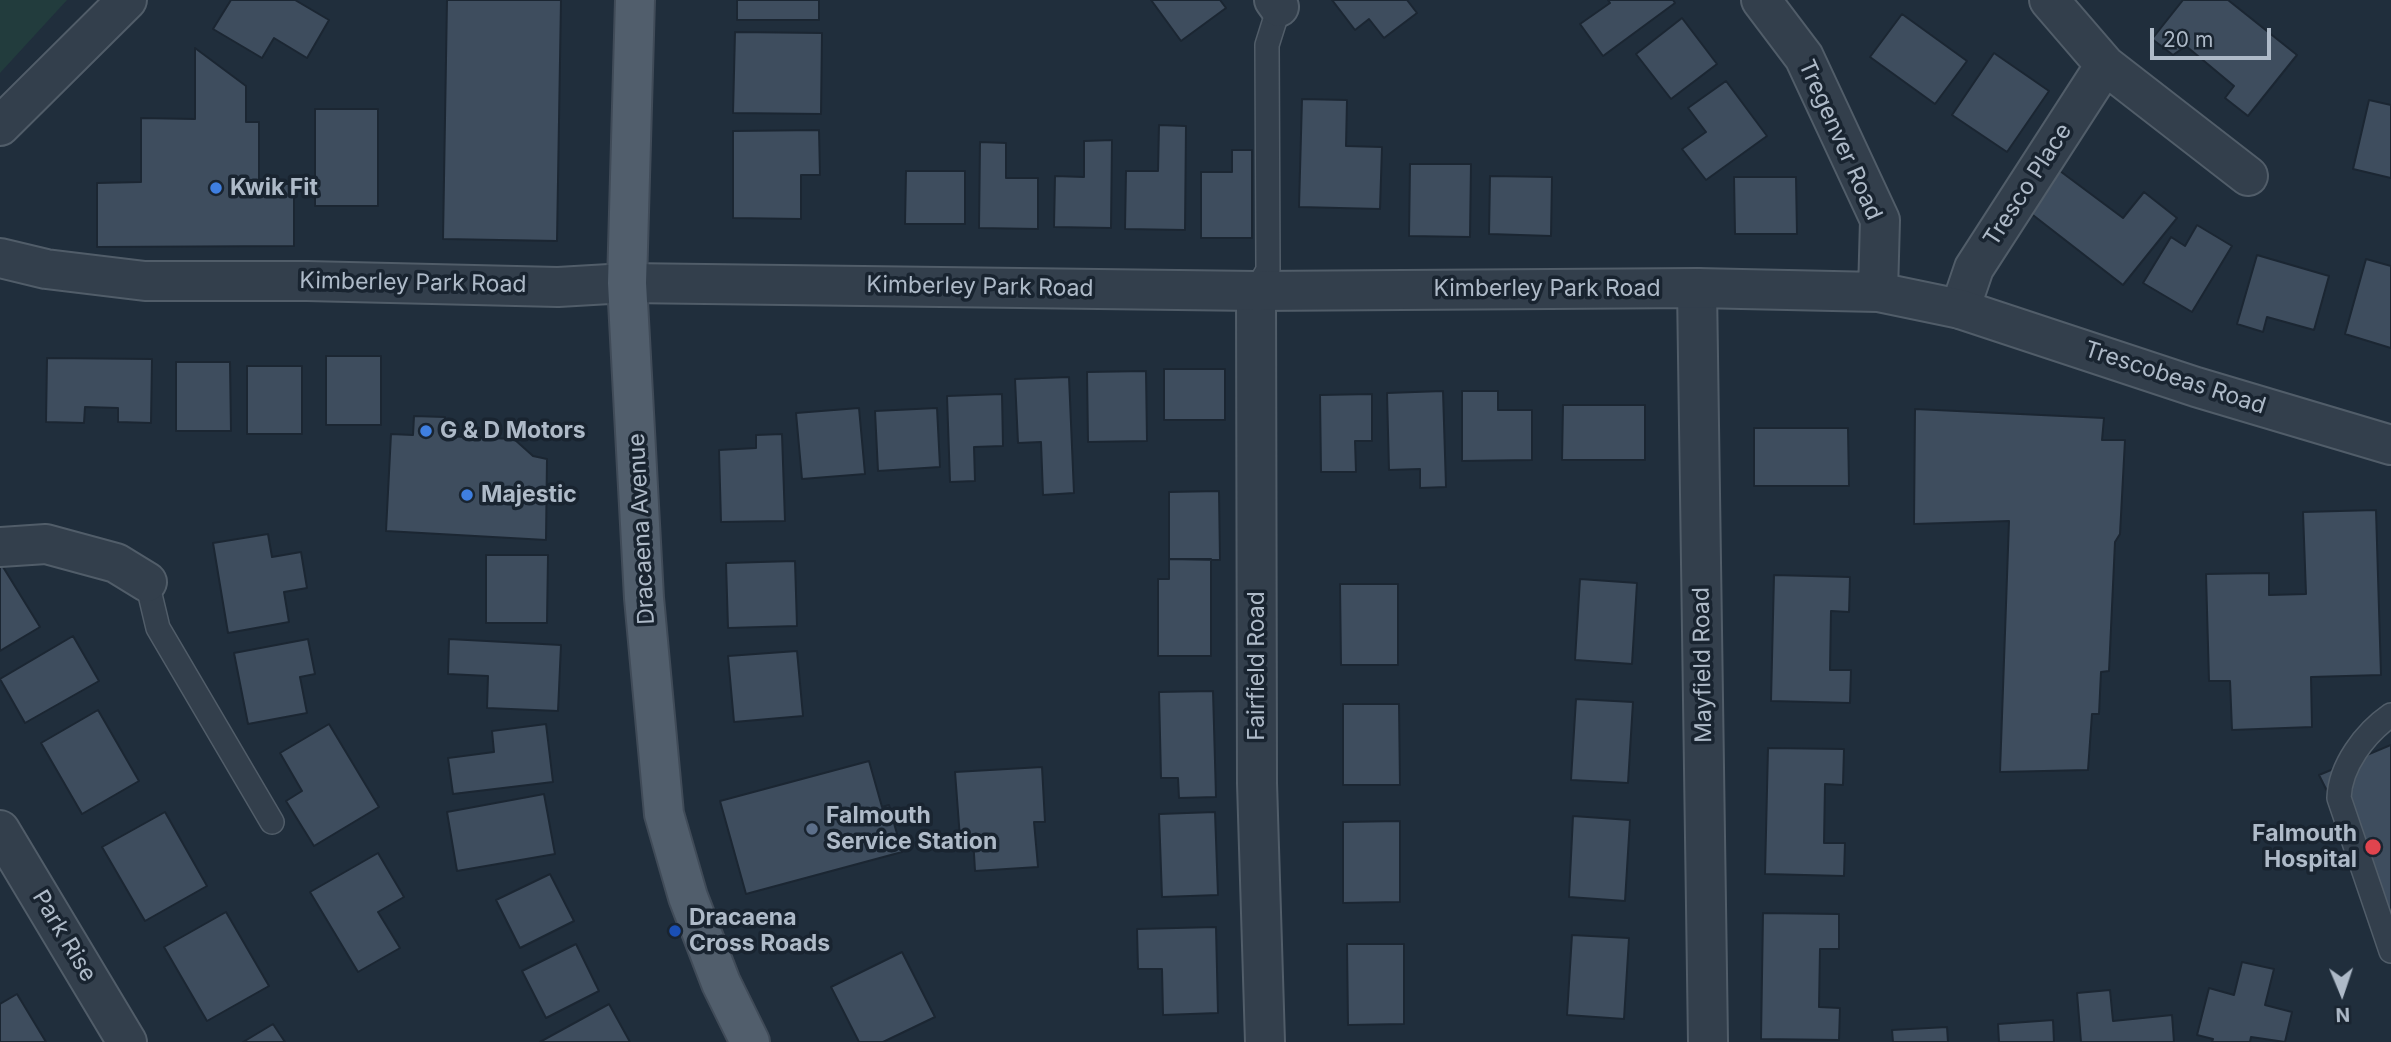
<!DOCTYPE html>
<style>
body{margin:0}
#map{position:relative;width:2391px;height:1042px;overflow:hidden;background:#202e3c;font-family:Inter,sans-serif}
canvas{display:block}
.north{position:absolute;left:2307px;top:958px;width:70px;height:70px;-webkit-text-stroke:5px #192430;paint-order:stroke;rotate:178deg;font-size:19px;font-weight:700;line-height:28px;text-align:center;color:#aebac8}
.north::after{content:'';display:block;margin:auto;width:24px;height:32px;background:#aebac8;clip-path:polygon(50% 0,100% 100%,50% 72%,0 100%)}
.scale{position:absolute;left:2150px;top:28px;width:121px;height:32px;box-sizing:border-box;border:4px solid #aebac8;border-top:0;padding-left:9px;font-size:21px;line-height:24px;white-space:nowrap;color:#aebac8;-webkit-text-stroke:5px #192430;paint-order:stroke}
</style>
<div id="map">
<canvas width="2391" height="1042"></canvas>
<div class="north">N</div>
<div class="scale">20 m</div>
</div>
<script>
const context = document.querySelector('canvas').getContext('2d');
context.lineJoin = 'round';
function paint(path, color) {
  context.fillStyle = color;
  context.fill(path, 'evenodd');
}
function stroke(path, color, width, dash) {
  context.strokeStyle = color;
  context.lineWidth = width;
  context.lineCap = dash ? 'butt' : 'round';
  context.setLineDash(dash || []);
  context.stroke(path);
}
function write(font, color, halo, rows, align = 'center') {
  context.font = font + ' Inter,sans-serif';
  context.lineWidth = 7;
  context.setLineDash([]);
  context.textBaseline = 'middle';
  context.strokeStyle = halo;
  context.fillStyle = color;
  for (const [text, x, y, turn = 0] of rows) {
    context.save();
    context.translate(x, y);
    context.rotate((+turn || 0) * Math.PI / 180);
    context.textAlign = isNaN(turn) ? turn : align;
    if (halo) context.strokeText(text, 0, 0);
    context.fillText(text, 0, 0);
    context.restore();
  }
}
paint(new Path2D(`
 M0,0H67L0,73Z`), '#223c3d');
const building = new Path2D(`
 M231,0H295L329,20L307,58L274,38L262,58L213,29Z
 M447,0H561L557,241L443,239Z
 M737,0H819V20H737Z
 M1151,0H1220L1226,8L1181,41Z
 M1332,0H1407L1417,13L1384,38L1369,19L1355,30Z
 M1608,0H1673L1675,3L1603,56L1580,24L1610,3Z
 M2183,0H2228L2297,55L2248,116L2225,98L2234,86L2186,46L2173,55L2152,39Z
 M1902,14L1967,61L1935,104L1870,57Z
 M1682,18L1717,64L1671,99L1636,54Z
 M735,32L822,33L821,114L733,113Z
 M195,48L246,86V122H259V184H294V246L97,247V183L141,182V118L195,119Z
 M1994,53L2049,91L2007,152L1952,115Z
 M1726,81L1767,136L1706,180L1682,149L1706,132L1688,108Z
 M1302,99L1347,100L1346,146L1382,147L1380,209L1299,207Z
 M2369,100L2391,105V178L2353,169Z
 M315,109H378V206H315Z
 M1159,125L1186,126L1185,230L1125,229L1126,171H1158Z
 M819,130L820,175H801V219L733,218V131Z
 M1112,140L1111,228L1054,227L1055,176L1084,177V141Z
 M980,142L1006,143V178H1038V229L979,228Z
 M1232,150H1252V238H1201V172H1232Z
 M1410,164H1471L1470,237L1409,236Z
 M906,171H965V224H905Z
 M2060,171L2123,218L2144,192L2177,218L2123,285L2029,212Z
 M1490,176L1552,177L1551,236L1489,234Z
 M1734,177H1796L1797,234H1735Z
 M2197,225L2232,246L2192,312L2143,283L2171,237L2185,246Z
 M2257,255L2329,276L2314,330L2267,317L2263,332L2237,324Z
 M2366,259L2391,266V348L2345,334Z
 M326,356H381V425H326Z
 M47,358L152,359L151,423L118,422V408L85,407L84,423L46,422Z
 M176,362H230L231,431H176Z
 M247,366H302V434H247Z
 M1164,369H1225V420H1164Z
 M1146,371L1147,441L1088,442L1087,372Z
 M1069,377L1074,493L1043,495L1041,442L1018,443L1015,379Z
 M1443,391L1446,487L1420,488V469L1389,470L1387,393Z
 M1462,391H1498V410H1532V460L1462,461Z
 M1002,394L1003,446L974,447L975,481L950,482L947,396Z
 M1372,394V441H1355L1356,472H1321L1320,395Z
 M1563,405H1645V460H1562Z
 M859,408L865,474L802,479L796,413Z
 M937,408L940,467L878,471L875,411Z
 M1915,409L2104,418L2102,440H2125L2120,534L2115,542L2109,671L2101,672L2099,714H2092L2088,770L2000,772L2009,521L1914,524Z
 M414,416L445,417L444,436L514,439L533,456L547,459L546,540L386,531L391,434L413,435Z
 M1754,428H1848L1849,486H1754Z
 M782,434L785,521L721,522L719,450L756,448V435Z
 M1219,491L1220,560L1169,559V492Z
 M2376,510L2381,675L2311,677L2312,727L2232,730L2230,681H2209L2206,574L2269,573V595L2306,594L2303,512Z
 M268,534L272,557L301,552L307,588L284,592L289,622L228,633L213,543Z
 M486,555H548L547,623H486Z
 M1169,559H1211V656H1158V579H1169Z
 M795,561L797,626L728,628L726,563Z
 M0,562L40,627L0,651Z
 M1774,575L1850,577L1849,612L1831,611L1830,670H1851L1850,703L1771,701Z
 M1580,579L1637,583L1632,664L1575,660Z
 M1340,584H1398V665H1341Z
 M73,636L99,681L25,723L0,679Z
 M308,639L315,674L300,677L307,713L248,724L234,653Z
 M449,639L561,645L558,711L487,708L488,676L448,674Z
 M797,651L803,716L734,722L728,656Z
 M1213,691L1216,797L1179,798L1178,778H1161L1159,692Z
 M1576,699L1633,702L1628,783L1571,780Z
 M1343,704H1399L1400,785H1343Z
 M98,710L139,781L82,814L41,743Z
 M329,724L379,807L314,846L286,801L302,791L280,753Z
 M546,724L553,782L453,794L448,758L494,752L492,731Z
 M2391,745V919L2319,775Z
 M1768,748L1844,749L1843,785L1825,784L1824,843H1845L1844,876L1765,874Z
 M869,761L882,807L889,805L902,852L746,894L720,801Z
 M1042,767L1045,822H1034L1038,867L975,871L973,837L960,838L955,772Z
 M544,794L555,854L457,871L447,812Z
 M165,812L207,886L145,921L102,847Z
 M1215,812L1218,895L1162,897L1159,814Z
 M1573,816L1630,820L1625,901L1569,897Z
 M1400,821V902L1343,903V822Z
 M378,853L404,897L378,912L400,948L358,972L310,892Z
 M550,874L574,921L520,948L496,900Z
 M226,912L269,986L207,1021L164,947Z
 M1763,913L1839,914V949H1820L1819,1007L1840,1008L1839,1040L1761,1039Z
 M1216,927L1218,1013L1163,1015L1162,969H1138L1137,929Z
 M1572,935L1629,938L1624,1019L1567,1015Z
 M576,944L599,991L546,1018L522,971Z
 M1347,944H1404V1024L1348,1025Z
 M902,952L935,1017L883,1042H859L831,987Z
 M2242,962L2274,969L2265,1005L2292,1012L2285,1042L2251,1037L2250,1042H2212L2213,1039L2197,1035L2209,988L2234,995Z
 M2110,990L2113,1021L2172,1015L2174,1042H2081L2077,993Z
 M17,994L46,1042H0V1004Z
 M609,1004L630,1042H540Z
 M2053,1020L2054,1042H1999L1998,1024Z
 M273,1024L285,1042H243Z
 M1947,1027L1948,1042H1893L1892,1030Z`);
paint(building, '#3e4d5e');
stroke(building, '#1b2632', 2);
const service = new Path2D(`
 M1256,291L1268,270L1267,45L1279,7
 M147,582L158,628L272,822
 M2391,715C2365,733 2340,766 2339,798L2391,951`);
const minor = new Path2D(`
 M1274,0L1279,7
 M2105,65L2248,176
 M0,126L127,0
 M1697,288L1708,1042
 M1256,291L1257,783L1265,1042
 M1960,309L1974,268L2105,65L2049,0
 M0,547L46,544L116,563L147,582
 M0,830L127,1042`);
const tertiary = new Path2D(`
 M1761,0L1804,57L1880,220L1878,292
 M0,258L46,269L145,281H307L558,287L627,283L1256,291L1697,288L1878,292L1960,309L2196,387L2391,445`);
const primary = new Path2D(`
 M635,0L627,283L644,598L664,814L688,897L721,983L750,1042`);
stroke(service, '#515d69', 26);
stroke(minor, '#515d69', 42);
stroke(tertiary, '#515d69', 42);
stroke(primary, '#404b58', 42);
stroke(service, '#333f4c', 23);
stroke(minor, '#333f4c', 38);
stroke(tertiary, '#333f4c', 38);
stroke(primary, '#515e6c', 38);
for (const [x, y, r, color] of [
 [216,188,7,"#3f7fe0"],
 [426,431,7,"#3f7fe0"],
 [467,495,7,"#3f7fe0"],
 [812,829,7,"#5c6f8a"],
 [2373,847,9,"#e0444e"],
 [675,931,7,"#1a4fb4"]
]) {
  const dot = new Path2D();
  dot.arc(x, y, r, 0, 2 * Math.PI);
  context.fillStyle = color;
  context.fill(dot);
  stroke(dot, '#192430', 2.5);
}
write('23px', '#aebac8', '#192430', [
 ["Tregenver Road",1840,140,66],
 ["Tresco Place",2028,185,-57],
 ["Kimberley Park Road",413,283,1],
 ["Kimberley Park Road",980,287,1],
 ["Kimberley Park Road",1547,289],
 ["Trescobeas Road",2175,378,18],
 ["Dracaena Avenue",642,529,-93],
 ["Mayfield Road",1703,665,-91],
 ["Fairfield Road",1257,666,-90],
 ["Park Rise",64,936,59]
]);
write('bold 23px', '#aebac8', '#192430', [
 ["Kwik Fit",230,188],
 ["G & D Motors",440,431],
 ["Majestic",481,495],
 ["Falmouth",826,816],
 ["Service Station",826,842],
 ["Falmouth",2357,834,"right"],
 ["Hospital",2357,860,"right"],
 ["Dracaena",689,918],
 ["Cross Roads",689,944]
], 'left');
</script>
